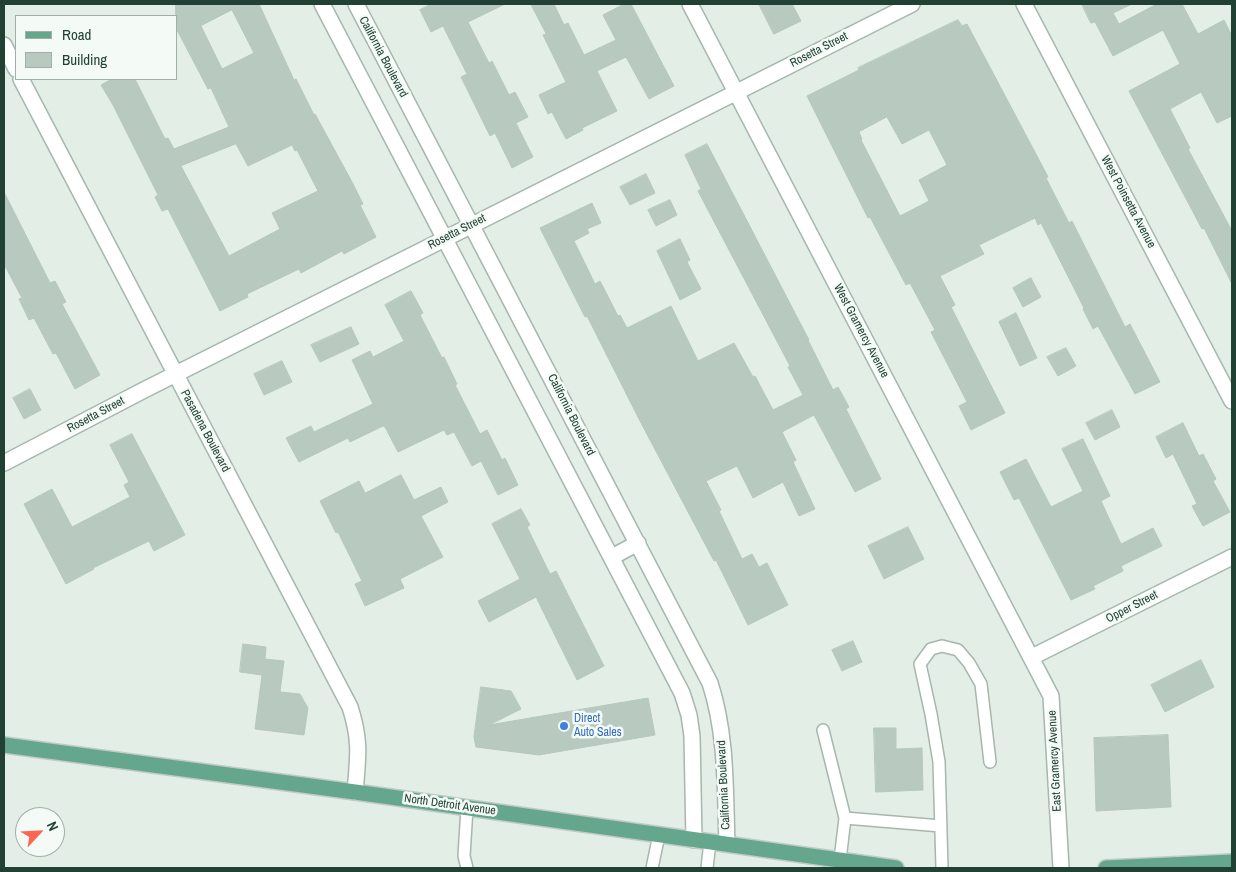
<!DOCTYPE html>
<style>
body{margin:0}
#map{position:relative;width:1236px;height:872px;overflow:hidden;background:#e3eee7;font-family:"Archivo Narrow",sans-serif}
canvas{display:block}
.frame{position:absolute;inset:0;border:5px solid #214134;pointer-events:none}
.legend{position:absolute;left:15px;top:15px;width:162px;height:65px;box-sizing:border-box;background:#f4faf6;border:1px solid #a0b0a8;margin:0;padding:6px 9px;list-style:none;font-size:15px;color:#214134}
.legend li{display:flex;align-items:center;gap:10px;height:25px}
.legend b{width:25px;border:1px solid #a0b0a8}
.north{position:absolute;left:15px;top:807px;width:50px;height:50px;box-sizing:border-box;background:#f4faf6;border:1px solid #a0b0a8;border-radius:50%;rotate:65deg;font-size:14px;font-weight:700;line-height:20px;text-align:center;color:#214134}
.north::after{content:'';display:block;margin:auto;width:18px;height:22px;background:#fd6652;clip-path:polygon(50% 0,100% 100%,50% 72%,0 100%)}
</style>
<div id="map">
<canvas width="1236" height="872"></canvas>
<div class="frame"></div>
<ul class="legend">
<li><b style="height:6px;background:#64a78d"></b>Road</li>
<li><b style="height:14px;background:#b8c9c0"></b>Building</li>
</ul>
<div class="north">N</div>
</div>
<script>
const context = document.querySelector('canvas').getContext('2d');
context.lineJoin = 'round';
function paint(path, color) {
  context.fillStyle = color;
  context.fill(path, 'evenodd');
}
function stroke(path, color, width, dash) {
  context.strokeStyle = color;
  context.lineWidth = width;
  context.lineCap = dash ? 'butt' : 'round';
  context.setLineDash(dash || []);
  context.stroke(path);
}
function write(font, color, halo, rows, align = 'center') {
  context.font = font + ' "Archivo Narrow",sans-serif';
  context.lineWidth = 5;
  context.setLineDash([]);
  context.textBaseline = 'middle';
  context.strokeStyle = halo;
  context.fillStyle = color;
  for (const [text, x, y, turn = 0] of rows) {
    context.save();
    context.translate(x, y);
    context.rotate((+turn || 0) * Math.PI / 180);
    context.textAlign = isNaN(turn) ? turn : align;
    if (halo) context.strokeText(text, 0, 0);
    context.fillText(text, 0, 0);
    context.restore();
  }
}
const building = new Path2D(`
 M176,4H259L294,80L296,79L314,115L315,114L352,182L363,204L360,205L376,237L344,254L342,251L301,273L299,269L247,294L248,297L220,311L168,209L162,211L155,197L158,195L113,105L101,85L112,79H135L165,139L168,138L174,149L229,127L211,88L208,89L176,28ZM232,10L254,53L222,69L201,26ZM236,144L248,166L292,145L295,151L297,150L318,191L272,213L280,229L229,256L181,166Z
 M432,4H505L468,22L489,63L492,61L509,95L515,92L528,117L516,123L533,157L512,168L495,133L490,136L461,77L467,74L443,26L431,32L420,10Z
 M531,4H554L564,25L568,23L584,55L616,40L603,15L624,4H631L674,86L649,99L626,57L597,71L617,111L582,128L583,130L566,139L552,112L548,114L539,95L566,82L543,35L546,34Z
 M759,4H792L801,21L774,34Z
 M1082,4H1132L1113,13L1119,24L1157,4H1182L1198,34L1224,20L1232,36V116L1217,123L1201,92L1170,109L1190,148L1188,149L1232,231V284L1204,228L1202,229L1129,91L1180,64L1163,30L1113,56L1095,22L1091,23Z
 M958,20L962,26L967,24L1037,156L1048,177L1046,178L1069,223L1072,221L1125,327L1130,324L1160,382L1135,394L1098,326L1093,329L1083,309L1084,308L1041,223L1038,225L1035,218L979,245L984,254L940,276L955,305L951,307L1005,413L971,430L959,406L967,402L931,332L935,330L910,283L906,285L870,217L868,218L807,96L859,70L858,68ZM887,117L902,144L929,130L947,165L919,180L929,201L900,216L861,140L862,139L859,132Z
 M707,144L809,340H808L833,390L838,387L849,407L846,409L881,479L855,492L814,415L782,432L796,460L793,462L815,509L799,516L783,482L753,498L737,466L706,481L721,510L719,511L742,559L752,554L759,567L767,563L788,605L748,625L716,560L714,561L640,421L587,316L585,317L540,228L592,203L601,223L587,229L589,233L574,241L595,284L600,281L618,316L620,315L627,328L671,306L698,361L734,343L753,377L755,376L773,410L803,395L788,367L790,366L698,191L701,189L685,155Z
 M646,174L655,193L630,205L620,187Z
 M4,192L50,283L55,281L66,302L62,304L100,375L75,389L56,353L53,354L34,318L29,320L19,299L22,298L4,264Z
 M670,200L677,215L656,226L648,210Z
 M680,239L690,260L687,262L701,289L680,300L657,251Z
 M1031,278L1041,297L1023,307L1013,288Z
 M411,291L423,313L420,315L442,358L444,357L457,384L455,385L480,434L487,430L502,460L505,458L518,485L498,495L481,461L472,466L454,432L447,435L444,430L398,452L385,427L383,426L350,442L348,438L299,462L286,438L311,426L314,432L373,404L352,360L370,351L373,357L404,341L385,305Z
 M1016,313L1037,358L1020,366L999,322Z
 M351,327L359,344L320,362L311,345Z
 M1066,348L1076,366L1058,376L1047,357Z
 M282,361L292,382L264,395L254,374Z
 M30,389L41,410L24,419L13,398Z
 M1112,410L1120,427L1095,440L1086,423Z
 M1183,423L1199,456L1203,454L1216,479L1213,481L1230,512L1203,526L1192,506L1197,504L1173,454L1166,458L1156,437Z
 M132,434L185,535L154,551L149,541L93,568L94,569L66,584L24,504L52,489L72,527L130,497L124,485L129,482L110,445Z
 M1083,439L1110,496L1101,501L1121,544L1153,528L1162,546L1121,566L1123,571L1093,586L1095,589L1071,600L1019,498L1014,500L1000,472L1026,459L1051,507L1083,491L1062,449Z
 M401,475L414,500L441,487L448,502L421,516L443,557L400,579L404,588L365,606L355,584L362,581L338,532L336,533L320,501L359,481L365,493Z
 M521,509L530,525L527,527L550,574L556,571L604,666L577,680L536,597L489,622L478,601L520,579L492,524Z
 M908,527L924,559L884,579L868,546Z
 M853,641L862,662L842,671L832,650Z
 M243,644L266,647L265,659L284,661L280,692L300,694L308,708L304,735L255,729L262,675L240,672Z
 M1201,660L1214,687L1165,712L1151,685Z
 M481,687L511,691L521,709L489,725L648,698L655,735L539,755L476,747L474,737Z
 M874,728H896V749L922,748L923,790L876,792Z
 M1168,735L1171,807L1096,811L1094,738Z`);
paint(building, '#b8c9c0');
stroke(building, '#b5c8bd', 1);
const service = new Path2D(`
 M823,730L845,818
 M467,808L464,856L467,868
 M840,860L845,818L941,826
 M652,868L659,835
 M707,868L710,842
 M942,868L939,762L931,714L920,664L931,649L942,646L958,650L969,663L981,684L990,762`);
const minor = new Path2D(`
 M322,4L682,693L689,715L692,736L694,840
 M356,4L710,683C727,735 725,790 727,844
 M690,4L1051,696L1061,868
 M1024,4L1232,401
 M4,45L16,69
 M21,79L350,707C361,741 358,757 355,792
 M4,463L144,390L912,4
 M612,557L638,543
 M1032,657L1232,557`);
const primary = new Path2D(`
 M4,745L355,792L896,868
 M1106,868L1232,862`);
stroke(service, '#a5b7ae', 14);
stroke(minor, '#a5b7ae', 18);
stroke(primary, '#c1cac6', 18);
stroke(service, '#fff', 11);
stroke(minor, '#fff', 15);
stroke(primary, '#64a78d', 15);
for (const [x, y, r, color] of [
 [564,726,5,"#3f7fe0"]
]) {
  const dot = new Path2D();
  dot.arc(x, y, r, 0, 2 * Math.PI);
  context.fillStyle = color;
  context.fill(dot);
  stroke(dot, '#f4faf6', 2);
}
write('12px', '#214134', '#f4faf6', [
 ["Rosetta Street",819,50,-27],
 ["California Boulevard",383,57,62],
 ["West Poinsetta Avenue",1128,202,62],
 ["Rosetta Street",457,232,-27],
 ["West Gramercy Avenue",861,331,62],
 ["Rosetta Street",96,415,-28],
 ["California Boulevard",571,415,63],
 ["Pasadena Boulevard",205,431,62],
 ["Opper Street",1132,607,-27],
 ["East Gramercy Avenue",1055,761,-93],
 ["California Boulevard",724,785,-93],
 ["North Detroit Avenue",450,805,8]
]);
write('12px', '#366cbe', '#f4faf6', [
 ["Direct",574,719],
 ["Auto Sales",574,733]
], 'left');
</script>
